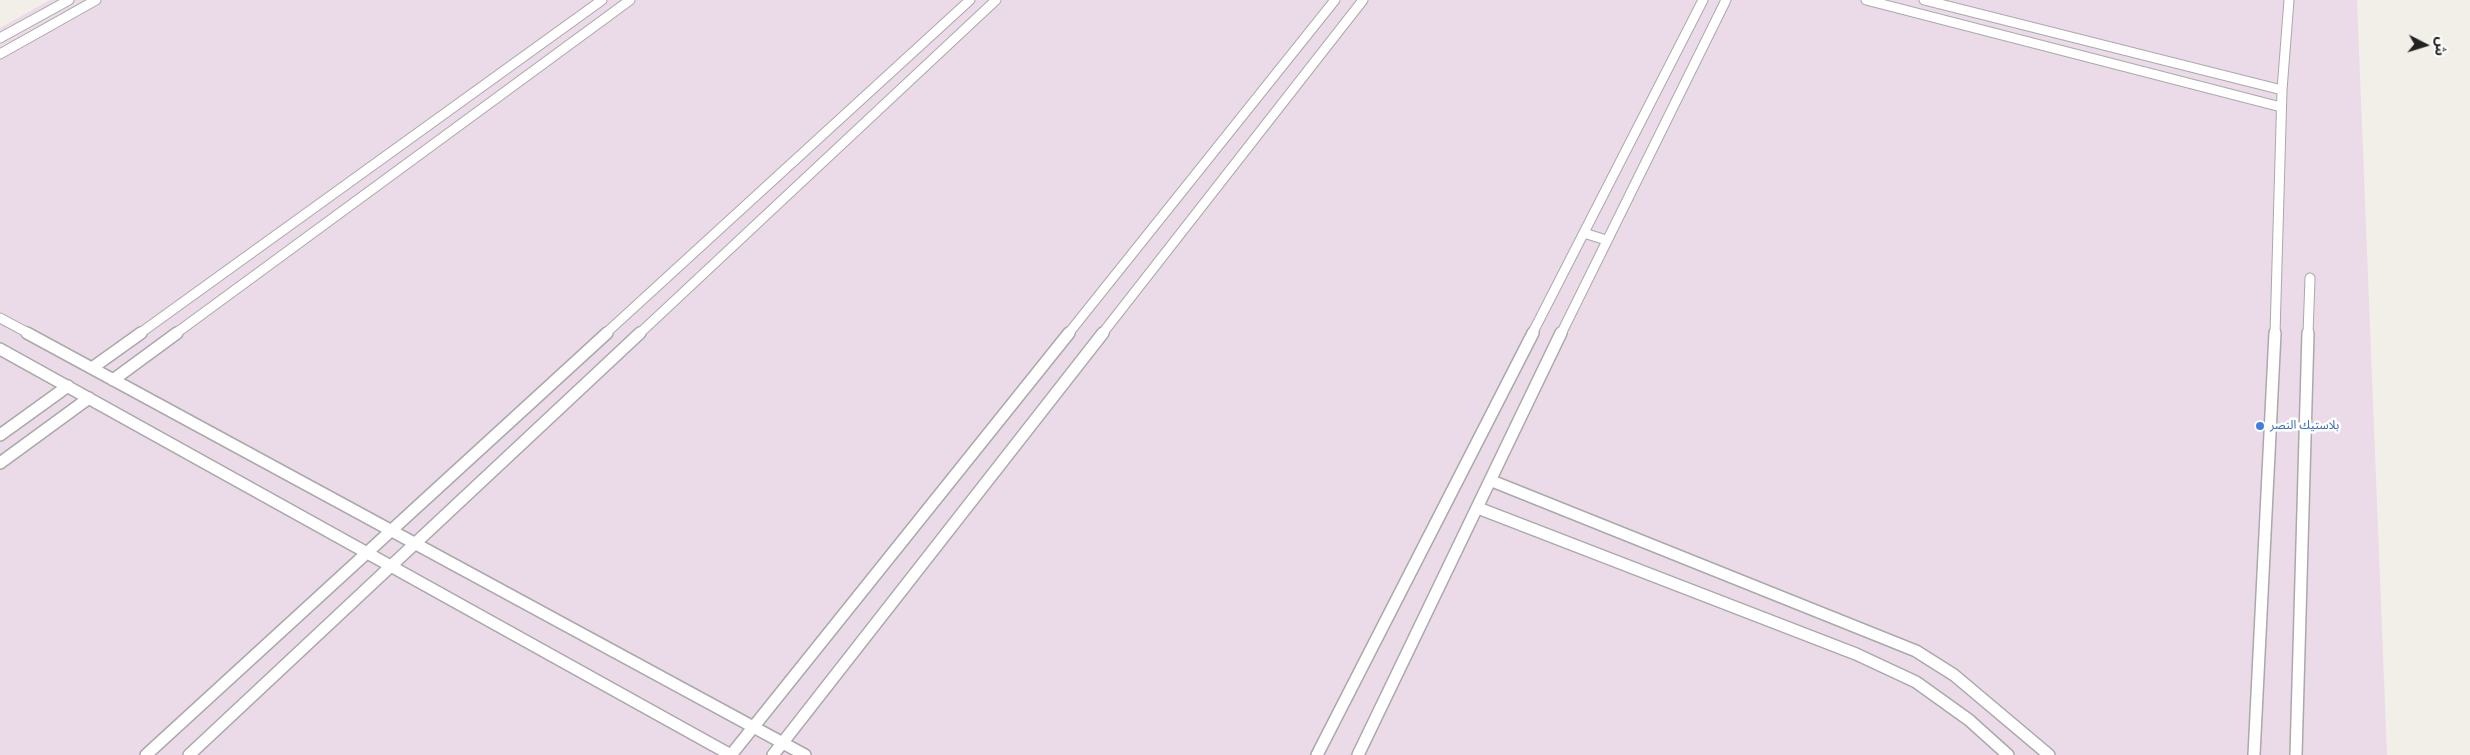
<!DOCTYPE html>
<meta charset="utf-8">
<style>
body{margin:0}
#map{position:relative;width:2470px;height:755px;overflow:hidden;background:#f2efe9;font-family:"Varela Round","Noto Sans Arabic",sans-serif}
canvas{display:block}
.north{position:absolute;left:2400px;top:20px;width:50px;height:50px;-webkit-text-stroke:4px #fff;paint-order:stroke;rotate:95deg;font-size:14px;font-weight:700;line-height:20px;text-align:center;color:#222}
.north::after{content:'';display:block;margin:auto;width:18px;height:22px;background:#222;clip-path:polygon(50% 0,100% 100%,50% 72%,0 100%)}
</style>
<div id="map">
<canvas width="2470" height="755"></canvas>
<div class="north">ش</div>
</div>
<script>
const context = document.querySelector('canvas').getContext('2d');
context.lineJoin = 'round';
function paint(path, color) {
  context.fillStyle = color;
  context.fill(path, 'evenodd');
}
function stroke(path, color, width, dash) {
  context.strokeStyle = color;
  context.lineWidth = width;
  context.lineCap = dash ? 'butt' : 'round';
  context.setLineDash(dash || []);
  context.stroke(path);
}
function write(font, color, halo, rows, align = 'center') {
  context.font = font + ' "Varela Round","Noto Sans Arabic",sans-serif';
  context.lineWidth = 5;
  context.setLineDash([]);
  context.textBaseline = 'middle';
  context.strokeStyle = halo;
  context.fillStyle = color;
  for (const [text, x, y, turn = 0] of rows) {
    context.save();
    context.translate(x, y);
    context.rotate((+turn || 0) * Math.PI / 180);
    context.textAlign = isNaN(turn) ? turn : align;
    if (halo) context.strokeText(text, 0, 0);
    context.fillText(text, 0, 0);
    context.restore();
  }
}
paint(new Path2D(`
 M50,0H2357L2387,755H0V28Z`), '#ebdbe8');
const minorFar1 = new Path2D(`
 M1866,0L2281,107
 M1924,0L2282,90
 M0,38L69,0
 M0,54L96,0
 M1584,233L1606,240
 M0,318L30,334
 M139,334L602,0
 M175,334L630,0
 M605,334L970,0
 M639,334L996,0
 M1068,334L1335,0
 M1102,334L1363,0
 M1532,334L1703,0
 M1561,334L1726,0
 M2275,334L2282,90L2289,0
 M2308,334L2310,278`);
const minor = new Path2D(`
 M27,333L805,755
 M0,349L731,755
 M92,368L141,333
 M113,380L177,333
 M0,435L68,386
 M0,463L89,398
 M1492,481L1916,651L1954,675L2049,755
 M1478,508L1856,654L1916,682L1969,720L2008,755
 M146,755L607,333
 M189,755L640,333
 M731,755L1069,333
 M773,755L1103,333
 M1317,755L1533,333
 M1358,755L1561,333
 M2254,755L2275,333
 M2296,755L2308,333`);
stroke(minorFar1, '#a9a9a9', 11);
stroke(minor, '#a9a9a9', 14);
stroke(minorFar1, '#fff', 9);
stroke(minor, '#fff', 11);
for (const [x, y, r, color] of [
 [2260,426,5,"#3f7fe0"]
]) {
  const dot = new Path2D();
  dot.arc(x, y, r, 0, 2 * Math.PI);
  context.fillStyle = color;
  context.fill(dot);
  stroke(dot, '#fff', 2);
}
write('12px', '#366cbe', '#fff', [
 ["بلاستيك النصر",2270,426]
], 'left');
</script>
